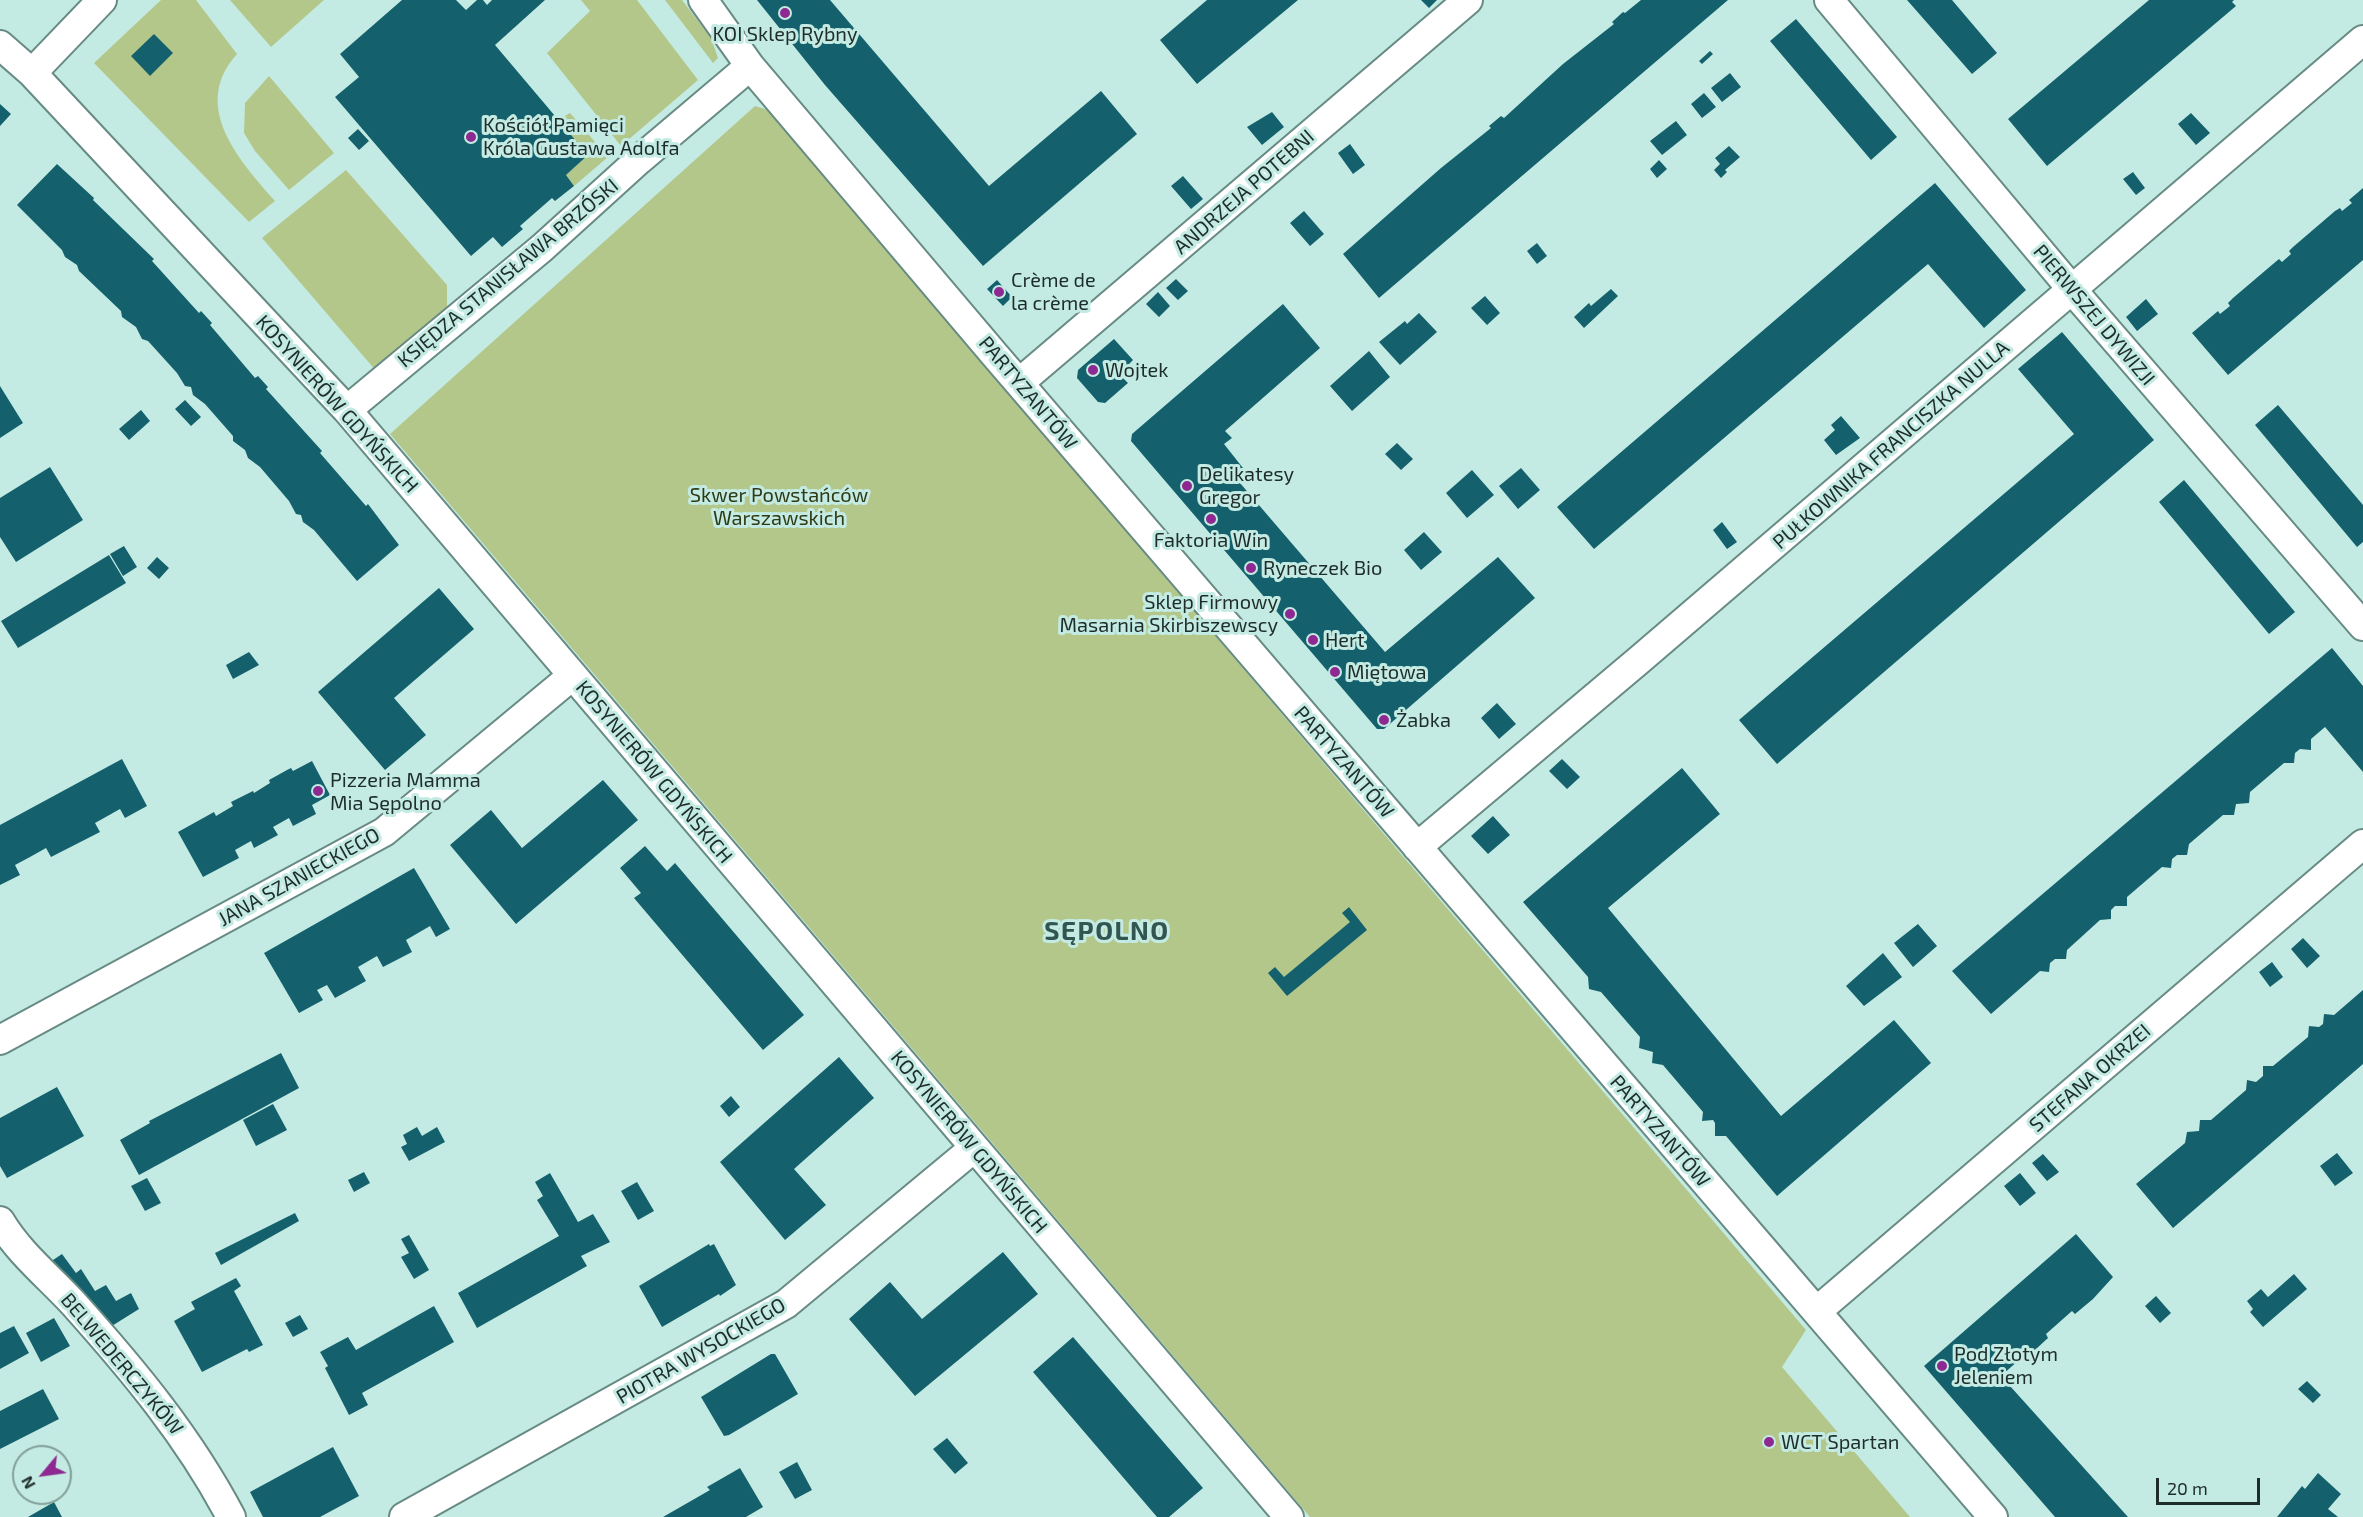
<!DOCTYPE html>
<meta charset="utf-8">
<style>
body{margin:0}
#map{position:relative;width:2363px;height:1517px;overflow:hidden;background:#c4ebe3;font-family:"Exo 2",sans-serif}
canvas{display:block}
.north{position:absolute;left:12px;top:1445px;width:60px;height:60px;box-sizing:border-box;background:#c4ebe3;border:2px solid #829f99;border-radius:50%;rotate:241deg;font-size:16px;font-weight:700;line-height:24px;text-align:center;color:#1e2d2a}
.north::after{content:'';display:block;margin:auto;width:21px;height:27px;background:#8d2990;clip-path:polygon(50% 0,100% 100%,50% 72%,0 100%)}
.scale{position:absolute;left:2156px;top:1478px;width:104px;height:27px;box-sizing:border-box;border:3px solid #1e2d2a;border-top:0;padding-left:8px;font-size:18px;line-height:21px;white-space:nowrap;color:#1e2d2a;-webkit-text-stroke:4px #c4ebe3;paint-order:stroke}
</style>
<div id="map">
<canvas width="2363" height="1517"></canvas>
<div class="north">N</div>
<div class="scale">20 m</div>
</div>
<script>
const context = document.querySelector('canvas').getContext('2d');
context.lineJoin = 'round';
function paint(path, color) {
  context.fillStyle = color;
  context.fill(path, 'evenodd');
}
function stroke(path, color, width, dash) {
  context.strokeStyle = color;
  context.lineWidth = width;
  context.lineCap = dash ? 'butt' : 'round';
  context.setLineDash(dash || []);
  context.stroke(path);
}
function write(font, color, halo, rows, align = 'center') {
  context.font = font + ' "Exo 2",sans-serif';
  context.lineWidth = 6;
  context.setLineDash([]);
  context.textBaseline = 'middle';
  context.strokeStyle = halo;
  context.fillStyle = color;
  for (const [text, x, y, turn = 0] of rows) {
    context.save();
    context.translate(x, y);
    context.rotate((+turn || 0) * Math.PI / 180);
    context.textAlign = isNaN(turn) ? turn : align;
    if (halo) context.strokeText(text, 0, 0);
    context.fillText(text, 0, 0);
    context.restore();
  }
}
paint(new Path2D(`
 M161,0H196L237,54C190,106 239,160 275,201L249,222L94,63Z
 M230,0H324L271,47Z
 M581,0H637L698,80L621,146L547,53L590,11Z
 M665,0H682L711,38L718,58L713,63Z
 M269,76L334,153L289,190L255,151L244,133L245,103Z
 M755,106L768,110L1806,1330L1782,1367L1910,1517H1310L390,434Z
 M570,113L608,157L574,186L566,175L588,155L558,120Z
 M346,170L447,285V315L377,372L262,238Z`), '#b4c78b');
paint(new Path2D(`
 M402,0H456L466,10L477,0H483L487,5L492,0H545L495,45L588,155L566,175L574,186L555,201L552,198L520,226L523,229L502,247L493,237L471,256L335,97L359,77L340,54Z
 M757,0H830L989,186L1101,91L1137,134L983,266L825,85Z
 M1207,0H1298L1197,84L1160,40Z
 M1421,0H1437L1429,8Z
 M1641,0H1728L1379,298L1343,254L1441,168L1491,128L1489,126L1501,116L1504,118L1563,64L1614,24L1612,22L1623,12L1625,13Z
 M1907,0H1952L1997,53L1972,74Z
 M2149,0H2234L2232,2L2236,6L2047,166L2008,119Z
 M1796,19L1897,137L1871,160L1770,41Z
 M154,34L173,53L150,76L131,56Z
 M1710,51L1713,54L1702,64L1699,61Z
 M1730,73L1741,87L1722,102L1711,88Z
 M1704,93L1716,107L1702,118L1691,104Z
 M0,104L11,114L0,126Z
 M1272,112L1284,127L1262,145L1247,127Z
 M2191,113L2210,133L2196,145L2178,124Z
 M1676,121L1687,135L1662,155L1650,141Z
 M358,129L369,141L359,150L348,138Z
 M1350,144L1365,165L1353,174L1338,153Z
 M1729,146L1740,157L1725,170L1727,172L1721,178L1714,170L1720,164L1715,158Z
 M1659,160L1667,169L1657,178L1650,169Z
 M57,164L94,198L93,200L154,259L152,261L199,313L201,311L212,323L210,325L255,378L258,376L268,387L266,389L322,451L320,453L366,506L368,504L399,545L357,581L314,530L303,522L301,515L296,514L289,501L260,467L248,458L245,450L233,441V436L205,404L193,395L191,387L185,386L177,373L148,341L142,339L136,327L122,317L121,311L79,271L77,265L65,257L62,250L17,205Z
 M2133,172L2145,188L2136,195L2123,179Z
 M1183,176L1203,199L1191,209L1171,186Z
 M1935,183L2026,290L1984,328L1928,264L1594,549L1557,507Z
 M2363,188V260L2228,375L2192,333L2218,311L2220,314L2230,306L2228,303L2233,298L2273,264L2279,259L2282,262L2291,254L2289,251L2293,247L2335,211L2340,208L2342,211L2352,203L2349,200Z
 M1304,211L1324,234L1310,246L1290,223Z
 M1537,243L1547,256L1537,264L1527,251Z
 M1176,279L1188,291L1178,300L1166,288Z
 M997,280L1012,297L1003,306L987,289Z
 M1611,289L1618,296L1584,328L1574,317L1589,303L1591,306Z
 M1158,292L1170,306L1159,317L1146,304Z
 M1485,296L1500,313L1487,325L1471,308Z
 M2146,299L2158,314L2137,331L2126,317Z
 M1283,304L1320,348L1225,431L1232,438L1224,444L1243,468L1234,476L1385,652L1498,557L1535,598L1384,729H1377L1131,441L1132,434Z
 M1419,313L1437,332L1400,365L1379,342L1405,321L1407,324Z
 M2062,332L2154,440L1777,764L1739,720L2074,434L2018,369Z
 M1114,339L1133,360L1119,374L1128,383L1105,403L1098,402L1077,378L1078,370Z
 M1369,351L1390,377L1352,411L1330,386Z
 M0,386L23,423L0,438Z
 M185,400L201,417L191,426L175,409Z
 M2278,405L2363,505V542L2357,547L2255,425Z
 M141,410L150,421L129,440L119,429Z
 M1841,416L1860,438L1836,455L1824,440L1835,430L1831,425Z
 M1397,443L1413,459L1401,470L1385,454Z
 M50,467L83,520L16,562L0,537V498Z
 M1521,468L1540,490L1518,509L1499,486Z
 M1472,470L1494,495L1467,518L1446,493Z
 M2184,480L2295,612L2269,634L2159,502Z
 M1722,522L1737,542L1727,549L1713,530Z
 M1424,532L1442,552L1421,570L1404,550Z
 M124,546L137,567L123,576L110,554Z
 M109,555L126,583L18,648L1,621Z
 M157,557L169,568L159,579L147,568Z
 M439,588L474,629L394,698L426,735L385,770L318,692Z
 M2332,648L2363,686V772L2325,727L2311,739V750L2300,749L2295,753L2294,763H2284L2250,792L2249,803L2236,804L2234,815H2223L2189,844L2187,855H2177L2172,859L2171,868L2162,867L2127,897V906H2115L2111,910V919L2100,920L2067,950L2066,959H2055L2050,963L2049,972L2040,971L1991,1014L1952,971Z
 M249,652L259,665L233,679L226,665Z
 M1497,703L1516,724L1499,739L1481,718Z
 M122,759L147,806L125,818L120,809L95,823L100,832L51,857L46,848L30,857L15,865L20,875L0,885V825Z
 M1562,759L1580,777L1567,789L1549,771Z
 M312,761L330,795L312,805L316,814L293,826L289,818L273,827L278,835L254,848L251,841L235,850L239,858L203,877L178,832L214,812L216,816L233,806L231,802L253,791L254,793L270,783L269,780L287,770L291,768L293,771Z
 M1682,768L1720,814L1608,908L1781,1116L1894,1020L1931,1063L1777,1196L1726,1136H1715V1123L1713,1120L1702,1121L1703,1112L1663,1065L1652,1063L1653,1052L1639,1048L1640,1037L1601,992L1589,989L1588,977L1523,902Z
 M603,780L638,820L516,924L450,845L491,810L522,848Z
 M1493,816L1510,835L1488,854L1471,836Z
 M645,846L667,871L675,863L804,1015L763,1050L634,898L641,893L620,868Z
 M414,868L450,929L436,937L430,926L406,940L412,952L383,967L377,956L358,967L366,981L335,998L327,985L317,990L323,1000L299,1013L264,953Z
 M1349,907L1367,930L1287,996L1268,973L1275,967L1284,977L1350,922L1342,913Z
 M1918,924L1937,946L1913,967L1894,943Z
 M2303,938L2320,956L2307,968L2291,949Z
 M1883,953L1902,977L1864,1006L1846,986Z
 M2272,962L2283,977L2270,987L2259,972Z
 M2363,990V1064L2173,1228L2136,1184L2185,1143L2187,1132L2199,1131L2200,1120H2211L2246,1090L2247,1080L2256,1082L2263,1076V1066H2273L2308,1037L2309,1026L2319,1027L2323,1024L2324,1014L2334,1015Z
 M281,1053L299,1088L139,1175L120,1140L150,1123L149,1121Z
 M839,1057L874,1098L794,1169L826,1205L785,1240L720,1162Z
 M57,1087L84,1136L7,1178L0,1166V1118Z
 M731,1096L740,1107L729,1117L720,1106Z
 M273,1104L287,1130L256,1146L243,1120Z
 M417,1127L422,1136L437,1127L445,1142L409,1161L401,1147L407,1144L403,1135Z
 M2337,1153L2353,1173L2335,1186L2320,1166Z
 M2043,1154L2059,1172L2047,1181L2032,1163Z
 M364,1172L370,1183L354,1192L348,1180Z
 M550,1173L578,1222L593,1214L610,1242L581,1256L587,1266L477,1328L458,1293L559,1236L537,1200L543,1196L535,1182Z
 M2020,1173L2036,1193L2020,1206L2004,1186Z
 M147,1178L161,1203L145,1211L131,1186Z
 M637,1182L654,1211L638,1220L621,1191Z
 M295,1213L299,1221L221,1265L215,1253Z
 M2076,1234L2113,1277L2093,1299L2075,1314L2072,1311L2046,1334L2048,1338L2023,1361L2020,1359L2001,1376L2128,1517H2055L1924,1366Z
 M409,1235L429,1270L414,1279L401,1257L409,1253L401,1239Z
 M709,1244L710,1246L714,1244L736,1285L720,1296L719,1294L662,1327L639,1286Z
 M1003,1252L1038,1294L915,1396L849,1319L890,1282L922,1319Z
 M62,1254L76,1273L81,1269L95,1291L106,1285L116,1301L131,1293L139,1309L107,1329L47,1264Z
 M2294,1274L2307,1289L2263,1327L2250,1312L2253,1309L2247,1301L2261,1289L2268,1297Z
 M236,1278L241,1286L234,1291L263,1345L249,1352L247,1349L202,1372L174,1321L195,1309L191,1302Z
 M2156,1296L2171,1313L2160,1323L2145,1306Z
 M434,1306L454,1342L362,1393L368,1405L349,1415L325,1368L328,1366L320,1352L348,1337L356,1350Z
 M300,1315L308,1329L293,1337L285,1323Z
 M54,1318L70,1346L41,1362L26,1333Z
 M14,1326L29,1353L0,1369V1333Z
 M1073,1337L1203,1488L1169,1517H1157L1033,1372Z
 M771,1354H775L798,1394L729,1435L724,1436L701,1397Z
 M2307,1381L2321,1395L2313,1403L2298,1389Z
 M43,1389L59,1419L0,1449V1411Z
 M947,1438L968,1463L955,1474L933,1449Z
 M333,1447L359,1496L320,1517H263L250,1492Z
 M797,1462L812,1490L795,1499L779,1472Z
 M740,1468L763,1507L746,1517H663L710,1490L707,1487Z
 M2318,1473L2341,1494L2328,1509L2338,1517H2277L2302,1486L2305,1489Z
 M54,1502L62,1517H28Z`), '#14616d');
const minor = new Path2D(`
 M703,0L750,66L994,354L1993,1517
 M1829,0L2080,299L2363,626
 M0,45L32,73L347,410L1289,1517
 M32,73L102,0
 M1019,383L1468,0
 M347,410L542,248L639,160L750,66
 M1417,847L1638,661L2363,40
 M0,1040L384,832L572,676
 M0,1221C19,1253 48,1276 73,1303C133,1370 189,1437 231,1517
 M1817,1311L2363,844
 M404,1517L786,1304L974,1148`);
stroke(minor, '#678b84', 32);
stroke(minor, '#fff', 28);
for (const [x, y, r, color] of [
 [785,13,6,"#8d2990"],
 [471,137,6,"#8d2990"],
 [999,292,6,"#8d2990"],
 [1093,370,6,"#8d2990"],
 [1187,486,6,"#8d2990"],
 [1211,519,6,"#8d2990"],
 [1251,568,6,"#8d2990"],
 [1290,614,6,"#8d2990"],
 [1313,640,6,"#8d2990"],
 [1335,672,6,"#8d2990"],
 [1384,720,6,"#8d2990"],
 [318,791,6,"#8d2990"],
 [1942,1366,6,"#8d2990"],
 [1769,1442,6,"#8d2990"]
]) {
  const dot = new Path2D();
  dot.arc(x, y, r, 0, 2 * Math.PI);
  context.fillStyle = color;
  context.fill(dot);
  stroke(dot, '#c4ebe3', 2);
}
write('20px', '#1e2d2a', '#c4ebe3', [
 ["KOI Sklep Rybny",785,34,"center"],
 ["Kościół Pamięci",483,125],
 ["Króla Gustawa Adolfa",483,148],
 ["Crème de",1011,280],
 ["la crème",1011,303],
 ["Wojtek",1105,370],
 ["Delikatesy",1199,474],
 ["Gregor",1199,497],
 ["Faktoria Win",1211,540,"center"],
 ["Ryneczek Bio",1263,568],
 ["Sklep Firmowy",1278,602,"right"],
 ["Masarnia Skirbiszewscy",1278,625,"right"],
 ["Hert",1325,640],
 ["Miętowa",1347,672],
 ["Żabka",1396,720],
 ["Pizzeria Mamma",330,780],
 ["Mia Sępolno",330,803],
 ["Pod Złotym",1954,1354],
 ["Jeleniem",1954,1377],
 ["WCT Spartan",1781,1442]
], 'left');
write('20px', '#1e2d2a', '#c4ebe3', [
 ["ANDRZEJA POTEBNI",1244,192,-41],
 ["KSIĘDZA STANISŁAWA BRZÓSKI",508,273,-40],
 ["PIERWSZEJ DYWIZJI",2094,315,50],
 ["PARTYZANTÓW",1028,393,50],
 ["KOSYNIERÓW GDYŃSKICH",337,404,48],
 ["PUŁKOWNIKA FRANCISZKA NULLA",1891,445,-41],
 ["PARTYZANTÓW",1344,762,49],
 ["KOSYNIERÓW GDYŃSKICH",654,772,50],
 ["JANA SZANIECKIEGO",299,877,-29],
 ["STEFANA OKRZEI",2090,1078,-41],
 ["PARTYZANTÓW",1660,1131,49],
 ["KOSYNIERÓW GDYŃSKICH",969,1142,50],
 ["PIOTRA WYSOCKIEGO",701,1351,-30],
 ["BELWEDERCZYKÓW",122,1364,50]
]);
write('20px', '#2f3a14', '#c4ebe3', [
 ["Skwer Powstańców",779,495],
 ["Warszawskich",779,518]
]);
context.letterSpacing = '1.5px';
write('bold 26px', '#32554f', '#c4ebe3', [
 ["SĘPOLNO",1107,931]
]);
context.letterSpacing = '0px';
</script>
